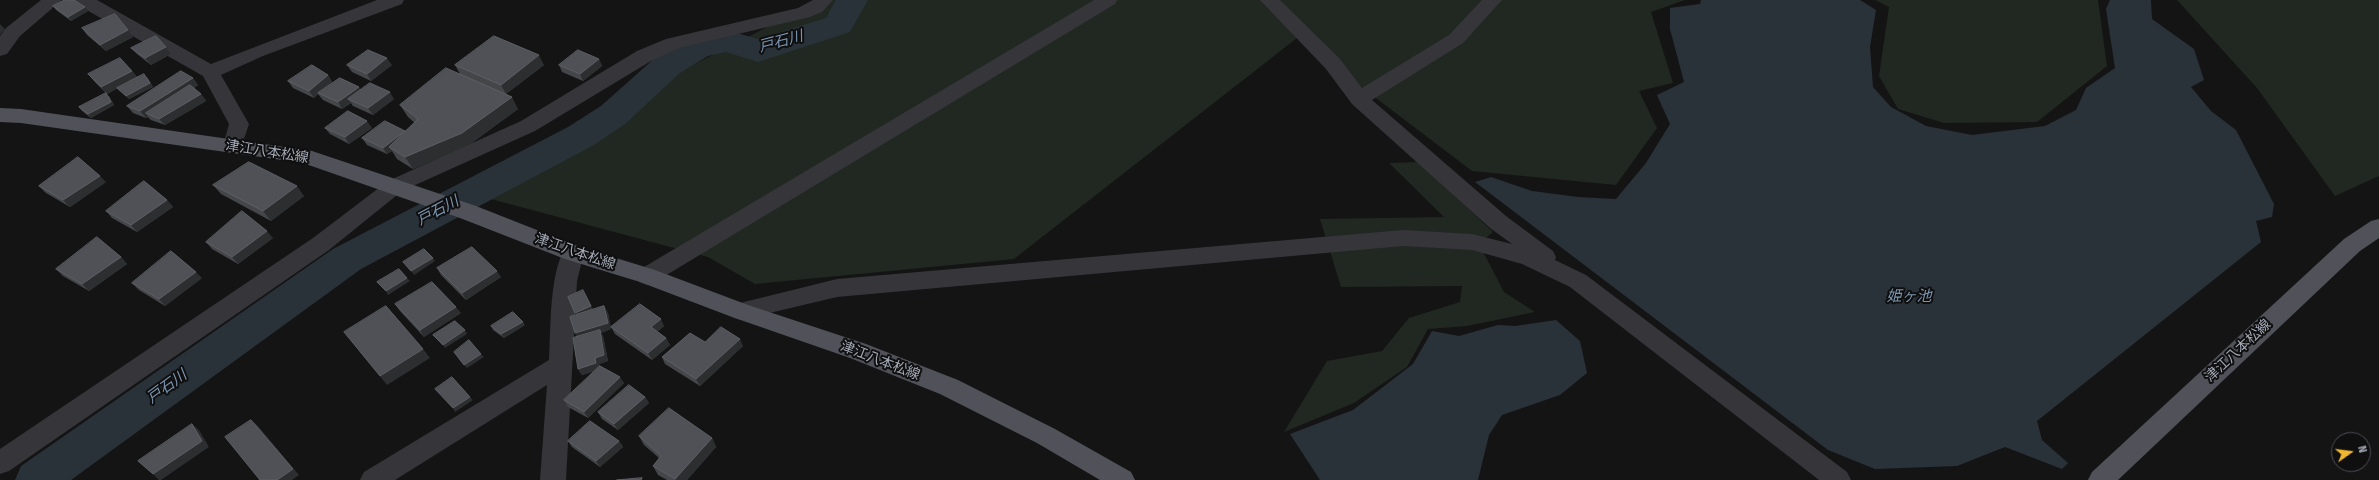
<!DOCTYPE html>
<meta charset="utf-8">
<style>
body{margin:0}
#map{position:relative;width:2379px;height:480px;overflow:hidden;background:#141415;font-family:"Fira Sans Condensed",sans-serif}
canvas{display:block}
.north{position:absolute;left:2331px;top:432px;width:40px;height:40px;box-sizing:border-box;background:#0f0f10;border:1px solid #4b4d52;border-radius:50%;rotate:76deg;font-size:11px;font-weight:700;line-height:16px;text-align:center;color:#a5aab6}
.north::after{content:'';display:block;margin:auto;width:14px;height:18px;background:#f0b731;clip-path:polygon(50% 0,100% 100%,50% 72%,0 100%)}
</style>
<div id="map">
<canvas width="2379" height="480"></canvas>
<div class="north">N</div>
</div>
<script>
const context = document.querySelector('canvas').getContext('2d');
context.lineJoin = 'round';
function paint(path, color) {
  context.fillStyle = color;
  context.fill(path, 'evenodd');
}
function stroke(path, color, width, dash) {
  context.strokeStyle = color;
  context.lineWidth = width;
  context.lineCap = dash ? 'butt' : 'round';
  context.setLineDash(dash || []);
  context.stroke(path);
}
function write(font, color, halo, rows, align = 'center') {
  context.font = font + ' "Fira Sans Condensed","Noto Sans JP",sans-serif';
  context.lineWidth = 4;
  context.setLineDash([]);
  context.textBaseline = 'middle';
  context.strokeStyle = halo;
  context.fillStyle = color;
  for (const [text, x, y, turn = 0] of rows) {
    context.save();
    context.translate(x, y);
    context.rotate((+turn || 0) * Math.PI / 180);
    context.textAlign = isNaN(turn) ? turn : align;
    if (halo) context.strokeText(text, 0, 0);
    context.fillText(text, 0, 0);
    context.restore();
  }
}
paint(new Path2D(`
 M820,0H1685L1651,12L1673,83L1639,91L1657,128L1616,185L1472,171L1297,38L1014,259L755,284L708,257L457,190L523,152Z
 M1875,0H2098L2107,66L2037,122L1944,123L1898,109L1879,76L1889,7Z
 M2177,0H2379V176L2335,196L2257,88Z
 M1419,162L1493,232L1479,244L1504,292L1535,312L1467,326L1428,329L1407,367L1354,403L1284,432L1327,361L1382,351L1409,318L1460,302L1462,286L1341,287L1320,219L1444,217L1389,163Z`), '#202821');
paint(new Path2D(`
 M1701,0H1860L1876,10L1870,47L1873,87L1891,107L1926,126L1972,135L2045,126L2076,110L2086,88L2115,68L2106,9L2110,0H2151L2152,19L2194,49L2204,80L2191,87L2211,111L2236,130L2274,204L2272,217L2256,221L2261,242L2037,421L2042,440L2068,463L2062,469L2005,447L1957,466L1875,469L1828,450L1475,182L1491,177L1532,191L1578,197L1616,199L1646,163L1670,124L1657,95L1684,82L1670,29V8L1700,4Z
 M1556,320L1580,341L1587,373L1560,395L1502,415L1489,435L1478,480H1320L1290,434L1353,410L1413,364L1432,331L1459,336L1498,325L1515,326Z`), '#2a3239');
paint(new Path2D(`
 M836,0H868L850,32L758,62L726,52L708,56L680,73L625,124L594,145L361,269L71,480H15L21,466L333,249L568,127L601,106L656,57L686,39L727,30L758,39L826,18Z`), '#2a3239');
paint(new Path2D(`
 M41,0H62L20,36L7,54L0,56V36L6,28Z
 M74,0H97L211,64L377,0H404L402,4L263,56L221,75L249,124L240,151L233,153L226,151L223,146L229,124L203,76L76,4Z
 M813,0H833L822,12L810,17L679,48L651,61L535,131L402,191L329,250L9,471L0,474V449L313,238L388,181L521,121L637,51L666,39L798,8Z
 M1094,0H1117L1115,4L655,282L647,285L639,282L636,276L639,270Z
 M1260,0H1280L1340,59L1362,88L1449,35L1482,0H1502L1463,43L1372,100L1506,216L1553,251L1556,257L1555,260L1586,275L1847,472L1851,480H1819L1570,287L1522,264L1472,250L1403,246L837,297L740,320L732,317L728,311L732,305L837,279L1403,230L1472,234L1512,244L1490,228L1352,104L1326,69Z
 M573,245L581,247L584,253L577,281L566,480H540L547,385L395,480H360L364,472L549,360C551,326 549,277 565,247Z`), '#35353a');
paint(new Path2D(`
 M0,108L21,109L312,151L476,206L580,247L655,270L748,305L866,344L958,380L1055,429L1131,472L1135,480H1100L1037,443L940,394L850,358L732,317L640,282L565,259L460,218L303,163L21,123L0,122Z
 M2379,219V238L2360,251L2118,480H2088L2092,472L2344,239L2371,221Z`), '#515259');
paint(new Path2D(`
 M53,6L88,11L71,21L56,10Z
 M82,28L133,37L106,51L87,35Z
 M166,47L171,54L151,65L137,54L131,48Z
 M599,59L602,66L583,81L562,72L559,65Z
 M347,65H392L371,81L352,72Z
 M455,65H544L506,94L518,109L469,145L413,169L397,159L392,151L387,154L367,145L362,138L405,131L415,123L408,117L400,105L460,74Z
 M132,71L137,77H147L153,87L129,99L118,88L107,94L94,81L88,74Z
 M328,75L332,82L323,90L361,89L394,99L373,115L353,106L351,103L342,109L323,100L318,94L314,98L293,88L288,81Z
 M193,78L198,85L194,88L201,94L206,101L165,125L151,120L148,117L146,118L133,113L127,106Z
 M109,96L114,105L91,118L82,111L79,107Z
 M325,128H372L349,144L330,134Z
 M106,182L70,207L46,193L39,186Z
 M213,185L304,196L271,221L221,194Z
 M167,200L173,207L137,232L112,218L106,211Z
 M273,238L238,264L212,249L206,242Z
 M121,257L127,264L89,291L63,276L56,269Z
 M437,268L501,277L466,300L441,275Z
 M202,278L165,306L139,290L132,283Z
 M395,304L461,313L424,337L400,311Z
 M604,306L608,313L611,329L601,333L603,336L608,361L599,364L600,366L624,383L588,418L568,407L564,400L595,371L582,375L578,369L577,337L575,333L577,315L593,309L587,312Z
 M525,325L504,338L493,330L491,326Z
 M664,326L657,332L666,338L670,345L652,360L615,334L611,327Z
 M705,342L743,346L700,386L665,364L662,357Z
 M645,397L649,403L618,430L602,419L598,412Z
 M639,436L712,438L716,447L687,480H667L658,475L653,466L659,458L644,445Z
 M568,441H619L623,447L600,467L572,447Z`), '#45464a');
paint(new Path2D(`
 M85,7L88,11L71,21L68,17Z
 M0,24L5,29L0,35Z
 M128,30L133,37L106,51L100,45Z
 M166,47L171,54L151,65L145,58Z
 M539,55L544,65L506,94L501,85Z
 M387,58L392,65L371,81L367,74Z
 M599,59L602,66L583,81L580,74Z
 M132,71L138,78L107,94L101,87Z
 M144,74L153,87L129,99L126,96Z
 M328,75L332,82L314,98L309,91Z
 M193,78L198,85L150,115L146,113L148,117L146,118L140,111Z
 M359,87L364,94L348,99L351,103L342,109L338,102Z
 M390,92L394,99L373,115L368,108Z
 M106,93L114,105L91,118L88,114Z
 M201,94L206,101L165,125L159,119Z
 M512,97L518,109L469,145L413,169L405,157Z
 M367,121L372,128L349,144L345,137Z
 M405,131L409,138L389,147L392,151L387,154L383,148Z
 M100,176L106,182L70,207L63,200Z
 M297,186L304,196L271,221L263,211Z
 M167,200L173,207L137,232L131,225Z
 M267,231L273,238L238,264L232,257Z
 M121,257L127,264L89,291L82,284Z
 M433,258L435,261L414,275L411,271Z
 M497,271L501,277L466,300L462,293Z
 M196,272L202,278L165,306L159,299Z
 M407,278L410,281L388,295L386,291Z
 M583,290L593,309L577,316L575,313Z
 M604,306L608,313L611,329L601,333L603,336L608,361L599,364L600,369L582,375L578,369V340L575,333Z
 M456,307L461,313L424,337L420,330Z
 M661,319L664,326L654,334L651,327Z
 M523,322L525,325L504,338L501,334Z
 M465,330L467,334L445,348L443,345Z
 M666,338L670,345L652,360L648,353Z
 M740,339L743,346L700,386L696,379Z
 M423,349L430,358L387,385L380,376Z
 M481,354L484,357L467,368L464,365Z
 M620,377L624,383L588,418L584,412Z
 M470,397L473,400L455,412L453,408Z
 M645,397L649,403L618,430L614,424Z
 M251,420L258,426L299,475L292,480H277Z
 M192,424L199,430L209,447L161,480H159L153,474Z
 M712,438L716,447L687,480H676L675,479Z
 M619,441L623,447L600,467L596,461Z`), '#2d2e30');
const building = new Path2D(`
 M65,0H74L85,7L68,17L53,6Z
 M115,14L128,30L100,45L82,28Z
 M156,36L166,47L145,58L131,48Z
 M494,36L539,55L501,85L455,65Z
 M368,50L387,58L367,74L347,65Z
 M578,50L599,59L580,74L559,65Z
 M120,58L132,71L101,87L88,74Z
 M312,65L328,75L309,91L288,81Z
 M446,68L512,97L462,133L405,157L389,147L418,119L400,105Z
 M181,71L193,78L140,111L127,106Z
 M144,74L150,83L126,96L117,88Z
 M340,78L359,87L338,102L318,93Z
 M370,83L390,92L368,108L348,99Z
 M190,85L201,94L159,119L146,113Z
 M106,93L111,102L88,114L79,107Z
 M348,111L367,121L345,137L325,128Z
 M385,121L405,131L383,148L362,138Z
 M78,157L100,176L63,200L39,186Z
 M249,162L297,186L263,211L213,185Z
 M144,181L167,200L131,225L106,211Z
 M242,211L267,231L232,257L206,242Z
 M97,237L121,257L82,284L56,269Z
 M472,247L497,271L462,293L437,268Z
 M424,249L433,258L411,271L403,262Z
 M171,251L196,272L159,299L132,283Z
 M399,269L407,278L386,291L377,282Z
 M432,282L456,307L420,330L395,304Z
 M583,290L591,306L575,313L568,297Z
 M640,304L661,319L651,327L666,338L648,353L611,327Z
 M386,306L423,349L380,376L344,332Z
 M604,306L608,323L575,333L570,317Z
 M513,312L523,322L501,334L491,326Z
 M455,321L465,330L443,345L433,335Z
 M721,327L740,339L696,379L662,357L690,333L705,342Z
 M600,330L604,355L595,358L596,363L578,369L573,338Z
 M469,340L481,354L464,365L454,352Z
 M600,366L620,377L584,412L564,400Z
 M452,377L470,397L453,408L435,389Z
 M629,385L645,397L614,424L598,412Z
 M669,408L712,438L675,479L653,466L661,456L639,436Z
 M251,420L293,469L277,480H260L225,437Z
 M590,421L619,441L596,461L568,441Z
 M192,424L202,441L153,474L138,461Z
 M642,478L641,480H617Z`);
paint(building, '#505156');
stroke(building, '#5d5f65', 1);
write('14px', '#a5aab6', '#0f0f10', [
 ["津江八本松線",267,152,9],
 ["津江八本松線",575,252,19],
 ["津江八本松線",2238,351,-43],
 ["津江八本松線",880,361,21]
]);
write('italic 15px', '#7c96b1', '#0f0f10', [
 ["戸石川",781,42,-15],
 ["戸石川",438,211,-28],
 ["姫ヶ池",1909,297],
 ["戸石川",167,387,-36]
]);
</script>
